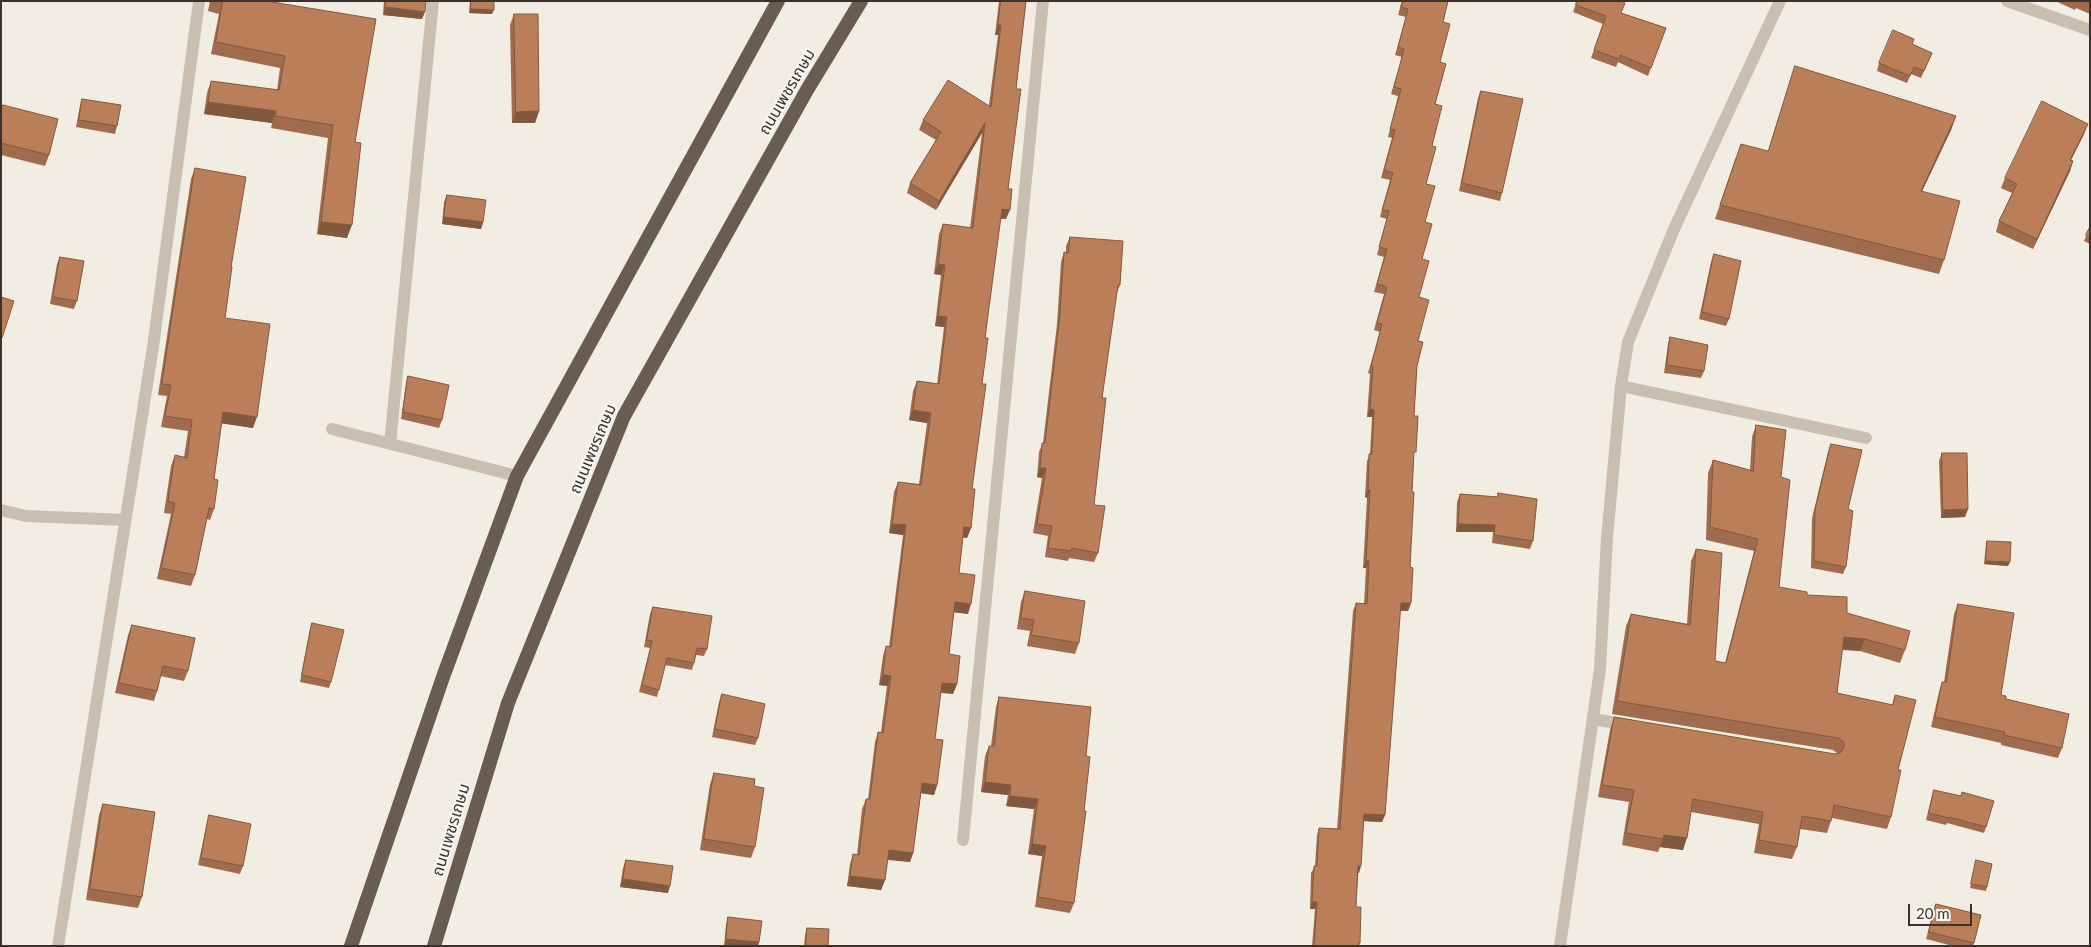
<!DOCTYPE html>
<meta charset="utf-8">
<style>
body{margin:0}
#map{position:relative;width:2091px;height:947px;overflow:hidden;background:#f2ede3;font-family:Lato,sans-serif}
canvas{display:block}
.frame{position:absolute;inset:0;border:2px solid #39322d;pointer-events:none}
.scale{position:absolute;left:1908px;top:904px;width:64px;height:22px;box-sizing:border-box;border:2px solid #39322d;border-top:0;padding-left:6px;font-size:15px;line-height:18px;white-space:nowrap;color:#39322d;-webkit-text-stroke:4px #f9f6ef;paint-order:stroke}
</style>
<div id="map">
<canvas width="2091" height="947"></canvas>
<div class="frame"></div>
<div class="scale">20 m</div>
</div>
<script>
const context = document.querySelector('canvas').getContext('2d');
context.lineJoin = 'round';
function stroke(path, color, width, dash) {
  context.strokeStyle = color;
  context.lineWidth = width;
  context.lineCap = dash ? 'butt' : 'round';
  context.setLineDash(dash || []);
  context.stroke(path);
}
function paint(path, color) {
  context.fillStyle = color;
  context.fill(path, 'evenodd');
}
function write(font, color, halo, rows, align = 'center') {
  context.font = font + ' Lato,"Noto Sans Thai",sans-serif';
  context.lineWidth = 4;
  context.setLineDash([]);
  context.textBaseline = 'middle';
  context.strokeStyle = halo;
  context.fillStyle = color;
  for (const [text, x, y, turn = 0] of rows) {
    context.save();
    context.translate(x, y);
    context.rotate((+turn || 0) * Math.PI / 180);
    context.textAlign = isNaN(turn) ? turn : align;
    if (halo) context.strokeText(text, 0, 0);
    context.fillText(text, 0, 0);
    context.restore();
  }
}
stroke(new Path2D(`
 M2007,1L2090,30
 M1621,386L1866,438
 M332,429L517,476
 M390,444L433,1
 M1,510L26,516L125,520
 M1593,719L1628,725
 M963,840L1043,1
 M58,946L153,347L199,1`), '#c9bfb0', 12);
stroke(new Path2D(`
 M1560,946L1600,669L1607,538L1621,386L1628,342L1674,229L1780,1`), '#c9bfb0', 12);
stroke(new Path2D(`
 M351,946L443,677L517,476L778,1
 M434,946L508,703L624,416L807,90L861,1`), '#695d52', 14);
paint(new Path2D(`
 M210,1H272V2L355,142L347,238L317,234L328,138L271,128L272,123L204,114L207,93L211,81L277,90L280,68L211,54L219,14L208,11Z
 M384,1H426L422,19L383,15Z
 M470,1H494L492,14L469,13Z
 M999,1H1026L1016,89L1006,219H1000L985,338L982,384L972,489L971,528L967,538L963,537L959,573L968,614L954,612L949,654L957,684L953,694L941,693L935,739L937,785L934,795L921,793L913,853L910,862L887,860L885,880L881,890L847,886L850,864L853,854L857,855L862,809L866,799H868L875,742L878,732H881L887,686L879,685L883,656L886,646L889,647L903,535L889,533L894,492L898,482L919,484L927,423L909,420L913,391L917,381L937,384L944,327L935,326L941,275L934,274L939,234L943,224L970,228L982,133L936,210L907,193L910,183L936,140L919,130L923,120L989,105L998,35H995Z
 M1402,1H1448L1443,22L1432,146L1426,184L1425,222L1419,297L1418,341L1414,416L1410,567L1411,603L1408,611H1400L1385,815L1382,822L1364,821L1359,873H1358L1356,907L1360,943L1359,946H1312L1315,909H1310L1311,873L1315,866L1317,835L1319,828L1337,829L1353,611L1356,603L1364,604L1366,568H1363L1367,498L1365,497L1367,461L1370,454L1372,417H1367L1370,374L1368,373L1380,332L1374,330L1384,294L1374,292L1384,257L1377,255L1387,219L1380,217L1390,180L1381,178L1392,138L1388,137L1398,96L1391,94L1402,57L1395,55L1406,17L1398,15Z
 M1577,1L1621,13L1666,28L1648,76L1618,62L1616,67L1591,58L1603,24L1573,12Z
 M2055,1H2090V14L2076,8L2075,10Z
 M514,14L539,111L535,123H512L510,25Z
 M1912,44L1932,53L1921,78L1911,74L1907,83L1877,71L1879,63Z
 M1795,66L1956,116L1951,130L1922,191L1944,260L1939,274L1715,219L1736,157L1768,151Z
 M1481,91L1502,193L1500,201L1459,191L1478,98Z
 M82,99L117,126L115,134L76,127L80,106Z
 M3,105L49,155L45,166L1,155V111Z
 M2084,134L2071,160L2073,161L2070,171L2033,249L1996,232L1999,221L2012,193L2001,188L2005,178Z
 M195,168L231,267L225,318L253,428L222,423L214,479V509L210,520L207,519L195,575L191,586L157,579L171,514L164,513L171,466L175,455L184,457L188,431L161,427L167,396L158,395L191,179Z
 M447,195L483,222L481,229L442,224L444,202Z
 M2090,227V244L2084,241Z
 M1070,237L1120,285L1116,295L1102,398L1094,505L1098,553L1094,562L1069,558L1068,561L1045,557L1048,536L1033,533L1042,478L1037,477L1039,452L1043,443L1057,324L1061,262L1064,252L1066,253V246Z
 M1714,254L1729,319L1726,326L1699,319L1711,262Z
 M60,257L77,301L74,309L50,304L57,264Z
 M1670,337L1704,371L1701,378L1664,373L1668,344Z
 M408,376L442,420L439,428L401,419L406,384Z
 M1756,425L1781,477L1779,587L1807,595L1847,613L1905,650L1900,663L1860,651L1842,650L1837,693L1892,705L1895,695L1898,770L1891,817L1887,829L1832,818L1827,833L1800,829L1797,847L1792,859L1754,853L1759,824L1691,812L1683,850L1660,847L1658,852L1622,845L1629,802L1598,797L1610,730L1614,717L1835,754L1837,753L1833,750L1612,714L1626,626L1631,614L1687,624L1691,561L1696,549L1715,661L1725,663L1754,551L1706,540L1708,473L1713,460L1750,470L1752,437Z
 M1831,444L1848,509L1846,567L1843,574L1811,568L1812,518L1828,452Z
 M1942,453L1965,517L1941,518L1939,461Z
 M1498,493L1533,541L1530,549L1492,543L1493,532H1456L1457,502L1460,494L1497,497Z
 M1987,541L2008,566L1984,564L1986,545Z
 M1025,591L1079,643L1075,654L1027,646L1030,631L1017,629L1021,602Z
 M1958,604L2001,695L2062,748L2058,758L2001,745V743L1931,727L1939,692L1942,682H1944L1954,614Z
 M653,607L707,649L704,656L696,655L694,663L692,670L665,665L657,697L639,692L650,648L644,647L650,614Z
 M312,623L331,682L329,688L300,682L310,629Z
 M132,625L188,671L184,681L160,676L157,691L154,701L115,693L128,635Z
 M722,694L758,738L755,745L712,737L719,702Z
 M999,697L1086,756L1074,903L1070,913L1035,907L1042,856L1028,854L1034,809L1006,806L1008,795L981,792L985,756L989,746H991L996,707Z
 M714,773L754,786L755,847L751,858L700,850L710,784Z
 M1934,790L1986,827L1984,833L1947,823L1946,825L1926,820L1932,796Z
 M103,804L142,897L138,908L86,900L99,815Z
 M209,815L243,866L240,874L198,865L207,823Z
 M626,860L668,893L620,887L623,868Z
 M1976,860L1987,887L1986,891L1970,888Z
 M1936,904L1974,943L1973,946H1953L1926,939L1933,912Z
 M728,917L759,942L758,946H724L726,925Z
 M807,928L828,946H804L805,935Z`), '#a06c4d');
paint(new Path2D(`
 M385,7L425,12L422,19L383,15Z
 M471,9L494,10L492,14L469,13Z
 M998,25H1001L998,35H995Z
 M208,102L276,111L272,123L204,114Z
 M539,111L535,123H512L516,112Z
 M1956,116L1951,130L1916,204L1921,191Z
 M985,123L982,133L936,210L939,201Z
 M2088,124L2084,134L2066,170L2070,160Z
 M2073,161L2070,171L2033,249L2037,239Z
 M1002,209L1010,210L1006,219L998,218Z
 M444,217L483,222L481,229L442,224Z
 M321,222L352,225L347,238L317,234Z
 M938,264L945,265L941,275L934,274Z
 M938,316L947,317L944,327L935,326Z
 M1370,409L1374,410L1372,417H1367Z
 M913,410L931,413L927,423L909,420Z
 M223,412L257,417L253,428L219,423Z
 M1040,468H1046L1042,478L1037,477Z
 M1368,490H1370L1367,498L1365,497Z
 M1968,509L1965,517L1941,518L1943,510Z
 M892,524L906,525L903,535L889,533Z
 M1458,524L1495,525L1493,532H1456Z
 M964,527L971,528L967,538L961,537Z
 M1366,561H1369L1366,568H1363Z
 M1986,561L2010,562L2008,566L1984,564Z
 M955,602L971,604L968,614L952,612Z
 M1401,603H1411L1408,611L1398,610Z
 M1844,637L1865,639L1860,651L1839,649Z
 M883,675L891,676L887,686L879,685Z
 M942,683L957,684L953,694L939,692Z
 M985,782L1011,785L1008,795L981,792Z
 M922,783L937,785L934,795L919,793Z
 M1010,796L1038,799L1034,809L1006,806Z
 M1364,814L1385,815L1382,822L1361,821Z
 M1664,835L1687,838L1683,850L1660,847Z
 M1032,844L1046,846L1042,856L1028,854Z
 M889,850L913,853L910,862L885,859Z
 M1358,866H1361L1359,873H1356Z
 M850,876L885,880L881,890L847,886Z
 M623,879L670,886L668,893L620,887Z
 M1312,902H1317L1315,909H1310Z
 M726,939L759,942L758,946H724Z`), '#82583e');
const building = new Path2D(`
 M223,1H272V2L376,19L355,142L361,143L352,225L321,222L333,125L275,116L276,111L208,102L211,81L279,90L285,56L216,42Z
 M386,1H426L425,12L385,7Z
 M471,1H494V10L471,9Z
 M1001,1H1026L1016,89H1021L1008,189H1012L1010,210L1002,209L985,338H988L982,384H986L972,489H975L971,528L964,527L959,573L975,575L971,604L955,602L949,654L960,656L957,684L942,683L935,739L943,740L937,785L922,783L913,853L889,850L885,880L850,876L853,854L859,855L866,799H870L878,732L883,733L891,676L883,675L886,646L891,647L906,525L892,524L898,482L921,485L931,413L913,410L917,381L939,384L947,317L938,316L945,265L938,264L943,224L973,228L985,123L939,201L910,183L941,132L923,120L948,80L991,107L1001,25H998Z
 M1403,1H1448L1443,22L1450,24L1440,62L1446,64L1435,104L1442,106L1432,146L1436,147L1426,184L1435,186L1425,222L1432,224L1422,259L1429,261L1419,297L1429,300L1418,341L1423,342L1417,366L1414,416H1418L1416,452H1414L1412,492H1414L1410,567L1413,568L1411,603H1401L1385,815L1364,814L1361,866H1358L1356,907H1361L1360,943H1358V946H1314L1317,902H1312L1314,866H1317L1319,828L1340,829L1356,603L1367,604L1369,561H1366L1370,490H1368L1369,454H1372L1374,410L1370,409L1373,366H1371L1382,324L1377,323L1387,287L1377,284L1387,249L1379,247L1389,211L1382,210L1393,173L1384,170L1395,130L1390,129L1401,89L1394,87L1404,49L1398,47L1408,9L1401,7Z
 M1577,1H1621L1625,3L1621,13L1666,28L1651,68L1620,55L1619,59L1594,50L1606,16L1576,5Z
 M514,14H538L539,111L516,112Z
 M1893,30L1914,39L1912,44L1932,53L1924,71L1914,67L1910,76L1879,63Z
 M1795,66L1956,116L1921,191L1960,201L1944,260L1720,205L1741,144L1768,151Z
 M1481,91L1523,99L1502,193L1462,183Z
 M82,99L121,105L117,126L79,120Z
 M2042,101L2088,124L2070,160L2073,161L2037,239L1999,221L2017,184L2005,178Z
 M3,105L58,119L49,155L1,143V113Z
 M195,168L246,177L231,267H232L225,318L270,324L257,417L223,412L214,479L218,480L214,509L209,508L195,575L161,568L175,503L168,501L175,455L187,458L192,420L165,416L171,385L162,384Z
 M447,195L486,200L483,222L444,217Z
 M2090,227V237L2086,235Z
 M1070,237L1123,241L1120,285H1118L1102,398H1106L1094,505L1105,506L1098,553L1072,548L1071,551L1048,548L1052,526L1037,524L1046,468H1040L1042,443H1045L1060,314L1064,252L1068,253Z
 M1714,254L1741,261L1729,319L1702,312Z
 M60,257L84,261L77,301L53,297Z
 M1,297L14,301L2,338L1,337Z
 M1670,337L1708,345L1704,371L1667,365Z
 M408,376L449,385L442,420L403,412Z
 M1756,425L1786,430L1781,477L1790,480L1779,587L1807,592V595L1847,597V613L1910,631L1905,650L1865,639L1844,637L1837,693L1893,705L1895,695L1916,700L1898,770H1901L1891,817L1834,805L1831,821L1802,816L1797,847L1759,840L1763,812L1693,799L1687,838L1664,835L1663,839L1626,833L1634,790L1602,785L1614,717L1835,754L1840,753L1844,747V742L1838,738L1617,701L1631,614L1690,625L1696,549L1722,553L1715,661L1726,663L1758,539L1710,527L1713,460L1753,471Z
 M1831,444L1862,450L1848,509L1853,511L1846,567L1814,561L1815,510Z
 M1942,453H1967L1968,509L1943,510Z
 M1498,493L1537,499L1533,541L1494,535L1495,525L1458,524L1460,494L1498,497Z
 M1987,541L2011,542L2010,562L1986,561Z
 M1025,591L1085,601L1079,643L1031,635L1034,620L1021,618Z
 M1958,604L2014,613L2001,695L2006,696V699L2069,714L2062,748L2004,735L2005,732L1935,717L1942,682H1946Z
 M653,607L712,616L707,649L697,648L694,663L667,658L659,690L642,685L652,641L647,640Z
 M312,623L344,630L331,682L302,675Z
 M132,625L195,638L188,671L163,666L157,691L119,683Z
 M722,694L765,704L758,738L715,729Z
 M999,697L1091,707L1086,756L1090,757L1084,811H1086L1074,903L1038,897L1046,846L1032,844L1038,799L1010,796L1011,785L985,782L989,746H994Z
 M714,773L755,779L754,786L764,788L755,847L704,839Z
 M1934,790L1961,796L1962,792L1994,801L1986,827L1949,817V818L1929,813Z
 M103,804L155,812L142,897L90,889Z
 M209,815L251,824L243,866L201,858Z
 M626,860L673,866L670,886L623,879Z
 M1976,860L1992,864L1987,887L1971,884Z
 M1936,904L1981,915L1974,943L1929,932Z
 M728,917L762,921L759,942L726,939Z
 M807,928L829,929L828,946H806Z`);
paint(building, '#ba7e59');
stroke(building, '#82583e', 1);
write('16px', '#39322d', '#f9f6ef', [
 ["ถนนเพชรเกษม",787,92,-60],
 ["ถนนเพชรเกษม",593,449,-67],
 ["ถนนเพชรเกษม",451,830,-73]
]);
</script>
